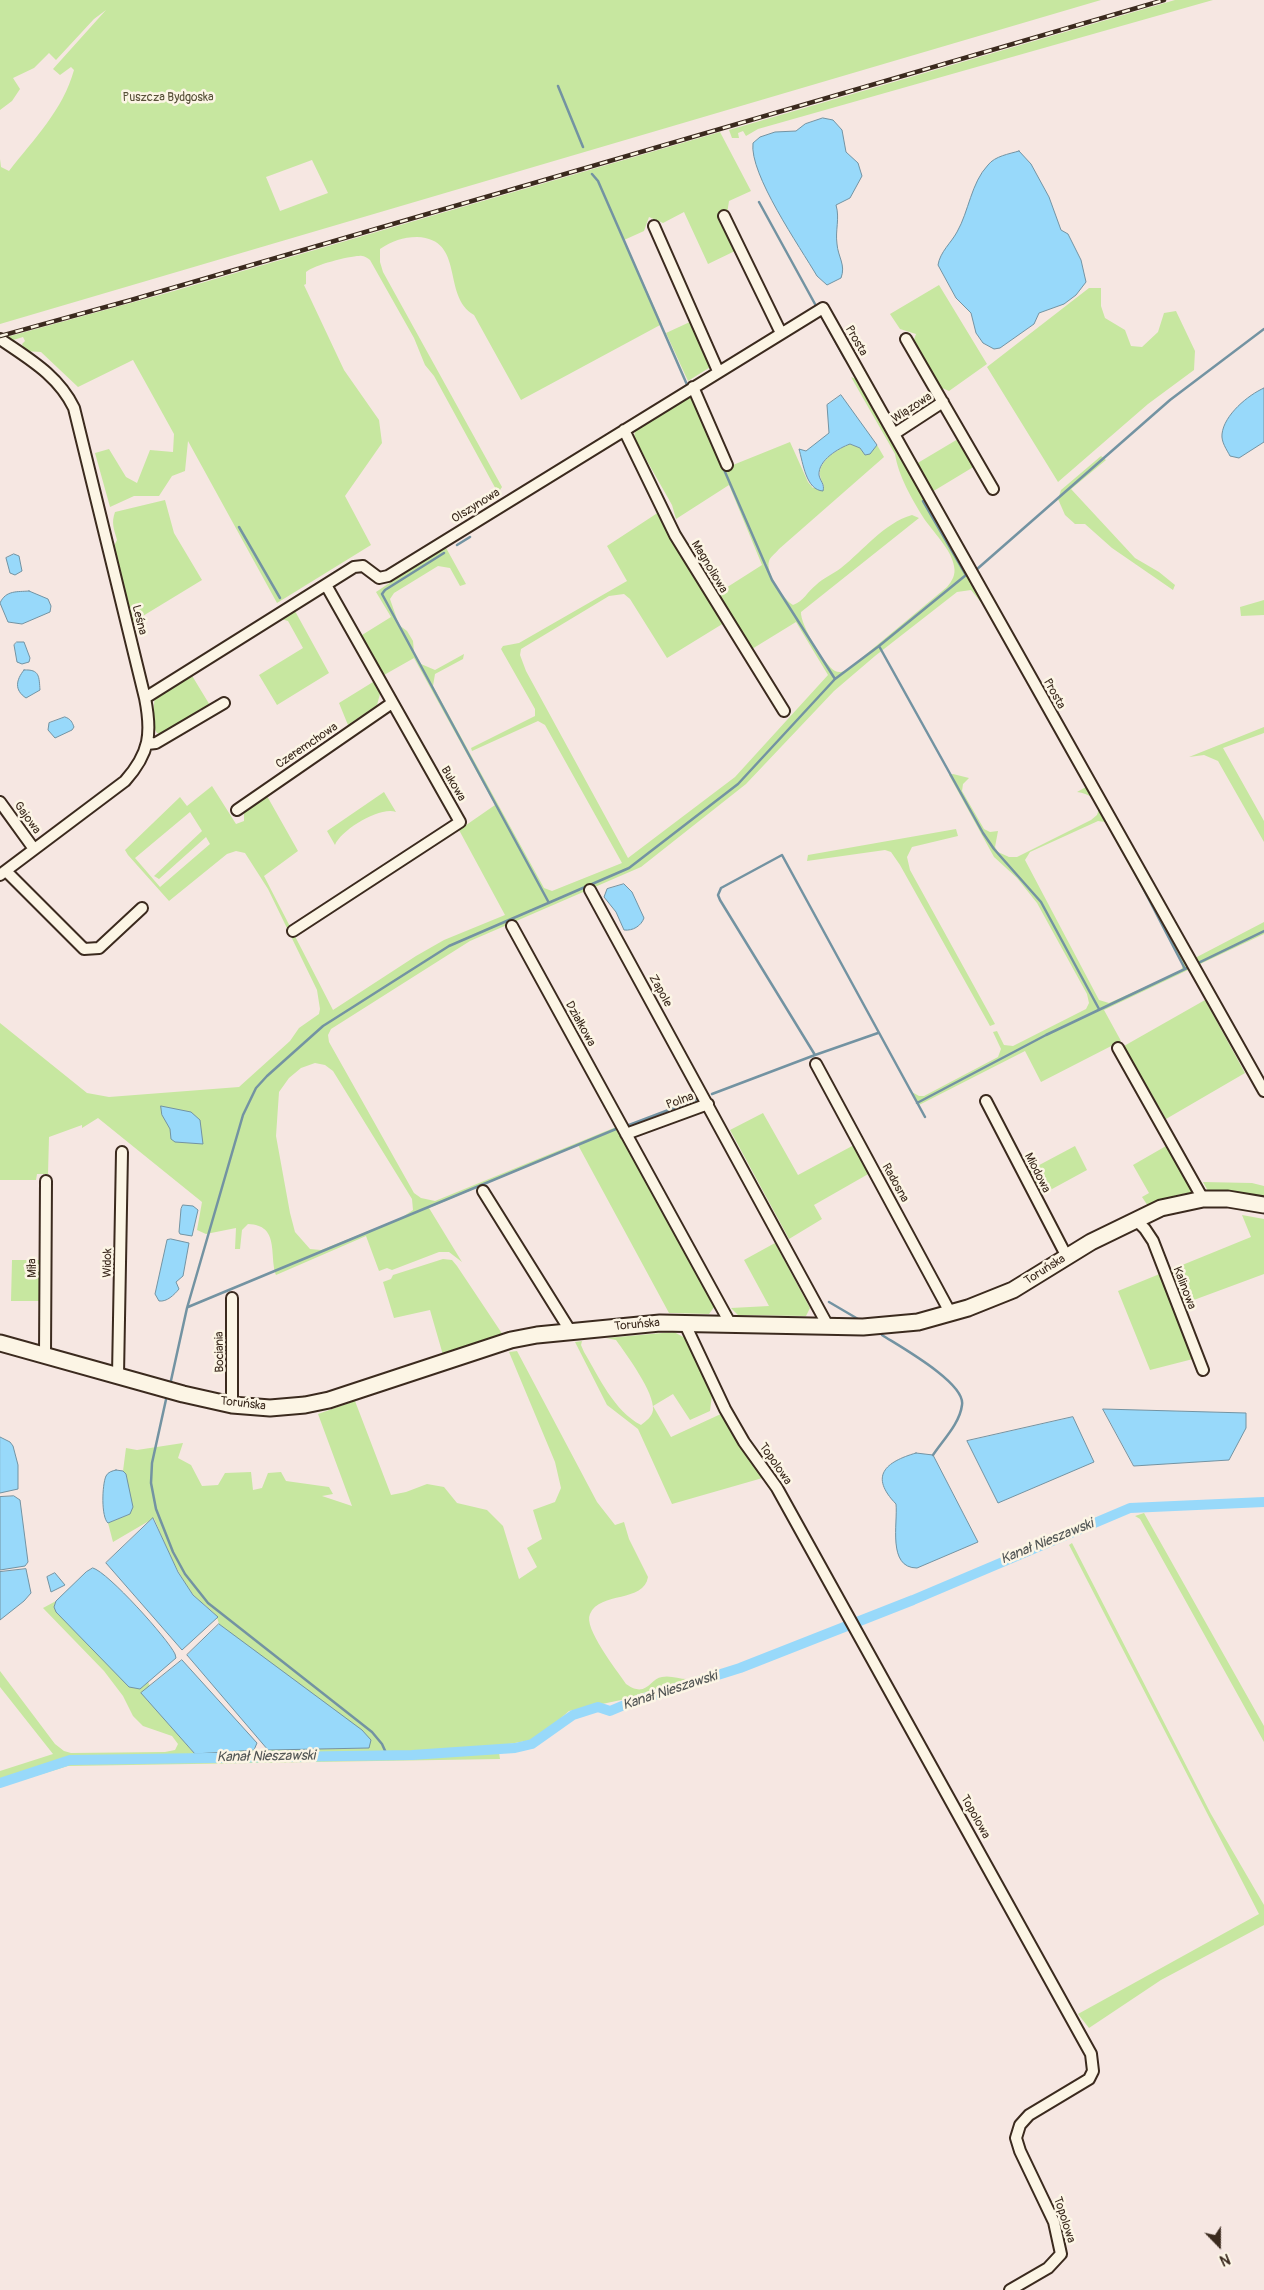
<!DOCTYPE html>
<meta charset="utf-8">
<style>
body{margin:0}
#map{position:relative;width:1264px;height:2290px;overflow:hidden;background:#f6e7e2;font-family:Pangolin,sans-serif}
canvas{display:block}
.north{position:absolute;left:1194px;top:2220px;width:50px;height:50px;-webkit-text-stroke:4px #fcf5e5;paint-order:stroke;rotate:158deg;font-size:14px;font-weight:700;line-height:20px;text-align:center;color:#3b2a1e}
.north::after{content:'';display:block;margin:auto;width:18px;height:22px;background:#3b2a1e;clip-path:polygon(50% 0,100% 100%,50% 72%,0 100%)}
</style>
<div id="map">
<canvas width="1264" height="2290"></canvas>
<div class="north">N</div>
</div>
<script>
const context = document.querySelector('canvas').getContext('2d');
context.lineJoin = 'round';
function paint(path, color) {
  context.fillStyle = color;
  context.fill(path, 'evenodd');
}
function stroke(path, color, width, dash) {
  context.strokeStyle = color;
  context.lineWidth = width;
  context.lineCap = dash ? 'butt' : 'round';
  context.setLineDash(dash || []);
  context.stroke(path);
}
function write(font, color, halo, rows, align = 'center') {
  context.font = font + ' Pangolin,sans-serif';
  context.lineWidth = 5;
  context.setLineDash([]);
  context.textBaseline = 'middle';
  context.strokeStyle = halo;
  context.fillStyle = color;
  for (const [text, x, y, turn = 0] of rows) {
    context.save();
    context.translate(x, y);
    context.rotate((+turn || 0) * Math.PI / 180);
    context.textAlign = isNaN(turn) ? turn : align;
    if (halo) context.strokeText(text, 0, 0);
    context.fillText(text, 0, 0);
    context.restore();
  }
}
paint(new Path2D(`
 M0,0H1101L0,324V159L1,167L9,171C34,139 63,110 74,70L71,67L60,75L53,69L106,10L94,19L56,60L49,53L34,68L13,78L20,89L12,101L0,110ZM312,160L328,193L280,211L266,177Z
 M1175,0H1213L758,129L746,136L743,131L738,133L739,138H732L729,130Z
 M720,132L751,191L729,201L727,214L737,250L708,264L684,212L663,223L649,217L644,231L624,240L662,324L521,400L474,315C441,296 466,239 417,237C403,237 392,241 380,249V262L383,272L502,487L498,493L434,376L425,365L414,338L370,260C367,258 364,255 359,256C349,256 314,265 306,272V284L304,285L344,370L379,420L382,443L345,496L371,545L277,603L188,441L185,471L172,476L159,496H134L110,507L95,453L109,449L126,477L137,483L150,450L173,452L174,434L133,360L78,387L41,352L25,351L22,344L25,341L23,337L10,341L3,338L167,293Z
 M939,285L987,364L949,391L942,388L913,342L916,334L900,329L890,314Z
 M1089,288H1101V306L1105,318L1125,330L1131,346L1142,347L1158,332L1164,313L1176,311L1195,351L1194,370L1148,404L1058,482L987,367Z
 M692,321L712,366L688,381L666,333Z
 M851,377L859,380L990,609L988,611L971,590L957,592L875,656L834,691L746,784L641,867L470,941L331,1029L328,1035L329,1042L414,1193L421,1198L435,1201L616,1127L715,1306L709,1314L669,1313L578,1145L429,1208L462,1262L449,1252H439L392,1270L387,1268L379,1271L366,1236L276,1275C269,1255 280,1225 248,1224L242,1230L240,1249H235L236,1228L206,1234L197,1230L202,1202L98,1118L82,1128V1125L49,1137L48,1174H37L36,1180H0V1023L87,1093L109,1097L239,1087L290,1041L299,1028L319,1014L320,1009L317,990L268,889L245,853L236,851L227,854L169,901L128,855L125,850L180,797L187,806L212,786L236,824L244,821V812L267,796L298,851L264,876L333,1010L416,956L444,940L505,915L459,830L495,805L414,658L384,675L362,635L391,617L376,592L445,546L466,584L460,586L450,568L438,566L394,593L390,599L399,625L407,631L413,641L414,652L421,664L435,670L464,654L463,659L435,674L433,686L544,888L552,891L622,863L545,725L538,721L472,751L471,748L535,716V709L501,649L503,646L519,643L627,581L607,546L659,512L724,623L667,658L630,599L624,594L609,596L521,649L520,655L526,671L628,858L735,777L828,675L796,622L752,649L718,593L762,565L729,485L676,519L672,505L634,438L635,431L693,395L723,469L790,442L808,482L813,488L824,487C823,483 820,479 820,475C818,461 839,448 850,444L860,448L866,455L877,445L884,457L779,549C776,553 770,557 769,561C765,572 784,600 793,605C804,601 807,592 816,585C823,578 833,574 841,568C864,550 884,523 912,515L919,518L801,612C800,624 824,665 835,671C839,673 842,672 847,670L947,587C952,581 956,575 954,566C952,550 932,531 923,517C912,499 898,475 895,454ZM190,812L202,831L154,876L159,879L206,837L210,844L160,887L135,858ZM315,1063L325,1065L333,1071L412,1199L413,1210L401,1218L321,1250L310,1249L295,1232L290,1213L276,1136L279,1092L289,1078L301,1068Z
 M958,439L975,466L932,492L916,464Z
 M1101,456L1106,460L1071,489L1135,558L1159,572L1175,585L1173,590L1112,548L1085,524H1075L1065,515L1058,499L1061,490Z
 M165,500L174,533L202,580L133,622L114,546L117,540C114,529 111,523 115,512Z
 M1264,600V615L1241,616L1240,607Z
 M295,611L329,673L277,705L259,675L303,648L288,621L281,619Z
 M191,674L211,707L164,735L157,733L152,725L155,695Z
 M373,682L380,694L377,705L348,725L339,703Z
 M1264,727V733L1223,748L1264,821V842L1218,761L1204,755L1189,757Z
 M953,774L969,778L963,784L962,791L984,829L990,832L998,831L995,847L998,852L1009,857H1017L1091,820L1097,815L1099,809C1094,798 1090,794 1077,792L1086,787L1084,780L1195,974L1192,977L1188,970L1104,1010L1121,1041L1041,1082L1025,1051L919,1105L912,1092L919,1096H924L998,1057L1001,1049L993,1032L997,1031L1004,1045L1013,1046L1086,1009L1089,1003L1087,994L1037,903L1017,878L994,857L949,775ZM1098,821L1105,822L1183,963L1181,971L1109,1003L1099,1000L1025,860L1030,852Z
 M384,792L396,812C380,806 341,830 335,845L327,831Z
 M956,829L958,836L912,847L907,857L910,870L995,1024L990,1026L900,865L891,852L885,850L807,861L808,855Z
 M1264,922V934L1198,965L1195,958Z
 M1205,1000L1245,1073L1166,1119L1124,1046Z
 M763,1113L798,1175L854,1145L870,1173L814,1205L822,1219L789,1239L730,1130Z
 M1075,1146L1087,1170L1041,1195L1028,1171Z
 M1166,1146L1193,1192L1177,1195L1148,1206L1142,1197L1149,1193L1133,1165Z
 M1203,1182L1252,1183L1264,1186V1196L1232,1191H1208Z
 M1242,1215L1264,1219V1274L1183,1304L1170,1270L1251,1237Z
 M775,1243L810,1308L806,1316L738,1315L731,1308L769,1306L744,1260Z
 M443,1259L452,1260L457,1266L503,1335L443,1355L430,1310L394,1318L383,1282L391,1279L393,1275Z
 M12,1260H41L40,1301H11Z
 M1162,1273L1193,1359L1150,1370L1118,1291Z
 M674,1332L687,1339L712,1395L710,1411L690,1420L673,1394L653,1406L671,1437L723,1413L766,1477L672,1504L638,1429L607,1405L575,1342L582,1341L581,1345L584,1352C599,1377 614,1411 641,1425C646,1421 652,1417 653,1410C655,1393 626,1354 616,1340L606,1338Z
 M517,1351L597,1502L615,1525L624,1522L629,1539L648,1577C644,1603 600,1591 590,1614C583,1628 617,1670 626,1684C647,1699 650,1678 662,1677C670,1675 679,1679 687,1679L621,1700L569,1711L537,1739L498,1746L500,1759L68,1766L0,1787V1771L53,1754L0,1687V1671L55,1744L64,1751L71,1753L165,1752L175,1750L178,1744L172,1736L143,1726L133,1716L123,1696L104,1671L43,1608L56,1601L54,1607L140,1689L148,1682L150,1686L142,1693L195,1754L254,1750L369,1748L219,1624C217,1610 200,1604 192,1593C175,1570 165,1544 154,1518L113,1542L108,1523L130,1514L126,1474L123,1471L126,1448L137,1450L183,1443L178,1458L191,1465L202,1486L218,1485L225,1473L251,1472L253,1490L262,1488L268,1473L281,1472L286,1481L329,1487L333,1494L322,1496L352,1506L318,1414L355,1401L391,1495L406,1492L427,1484L444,1487L457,1503L487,1510L503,1526L519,1579L537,1567L527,1548L542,1539L533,1510L555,1502L561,1488L555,1462L509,1352Z
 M1144,1513L1264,1726V1742L1140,1519L1135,1516Z
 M1072,1543L1211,1814L1264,1905V1925L1161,1980L1089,2028L1078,2014L1259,1914L1069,1545Z`), '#c7e7a0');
const water = new Path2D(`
 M823,118L833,120L842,130L846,152L858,163L862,176L850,198L836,205C840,219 835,230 837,244C838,257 846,265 841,278L827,285L817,276C800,247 749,174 753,143L760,137L775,132L796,131L805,124Z
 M1019,151L1031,164L1049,197L1061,230L1068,234L1081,260L1086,282L1076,295L1064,304L1039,313L1034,324L1000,348L994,349L983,343L976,333L971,313L956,298L938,265C940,252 951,243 957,232C969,211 971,183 988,165C995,156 1009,154 1019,151Z
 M1264,388V442L1239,458L1230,456C1227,450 1221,442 1222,434C1224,415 1248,395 1264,388Z
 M841,395L877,445L870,454L865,455L860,448L850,444C839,448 818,460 819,475C820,481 825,484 823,491C806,490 803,463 799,449L806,451L829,433L827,405Z
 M14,554L19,556L22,571L15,575L10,573L6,558Z
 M29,591L48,599L51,606L50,612L22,624L8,622L0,603C6,590 17,592 29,591Z
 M17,642H24L30,658L29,662L22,664L17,662L14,645Z
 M24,670C40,669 39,677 40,690L26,698C14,690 16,680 24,670Z
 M65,717C71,719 72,722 74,727L72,730L55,738L48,730L49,723Z
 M624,884L632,892L644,918C641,926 633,931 624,930L616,912L604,897L607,889Z
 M161,1106L191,1112L200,1120L203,1144L175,1142L171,1139L170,1129L162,1115Z
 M183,1205L193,1206L198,1210L192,1236L180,1234L179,1232L181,1209Z
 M171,1239L189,1243L183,1276L176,1282L179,1289C174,1295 167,1302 159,1301L155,1294L167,1240Z
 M1103,1409L1246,1413V1428L1229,1460L1134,1466Z
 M1073,1417L1094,1462L998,1503L967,1441Z
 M0,1437L10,1442L13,1446L18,1465V1489L0,1493Z
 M916,1453L933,1455L978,1542L917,1568C887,1568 898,1523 896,1504C869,1476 885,1462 916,1453Z
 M116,1470L123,1471L126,1474L133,1507L130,1514L108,1523C101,1517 102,1485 106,1476C108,1472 112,1471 116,1470Z
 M14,1496L20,1500L28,1562L25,1566L0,1570V1497Z
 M153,1518L178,1572L193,1595L218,1617L182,1650L106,1563Z
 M93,1568C108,1572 168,1639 175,1654L176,1658L140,1689L129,1687L56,1612L54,1607L56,1601L86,1572Z
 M26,1569L31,1593L24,1601L0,1620V1572Z
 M55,1573L65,1585L51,1592L47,1577Z
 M219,1624L362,1730L371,1740L369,1748L268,1750L187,1655Z
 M182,1660L257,1743L254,1750L195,1754L141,1693Z`);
paint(water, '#98d9fa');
stroke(water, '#7393a2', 1);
stroke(new Path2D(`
 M558,86L583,147
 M592,174L598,181L688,387
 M759,202L815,304
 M822,317L845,359
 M239,527L280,598
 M457,545L470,537
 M444,553L385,590L382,594L549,903
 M976,570L1170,400L1264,329
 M879,646L966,575L923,501
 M835,679L879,646L983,833L994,849L1041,902L1099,1009
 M1128,859L1185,969
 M1200,962L1264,931
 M878,1033L815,1055L720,900L718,895L721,888L782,855L925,1117
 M712,1094L815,1055
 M917,1103L1046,1035L1187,968
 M629,1125L700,1098
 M829,1302L858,1319
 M188,1307L616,1129
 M882,1335C899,1346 966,1383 962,1405C960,1423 943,1440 933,1455
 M170,1385L187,1308L243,1115L256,1088L267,1076L323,1026L449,946L629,868L738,784L835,679L772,580L722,465
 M167,1395L152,1463L151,1483L156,1509L173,1552L185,1574L208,1603L372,1732L382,1744L387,1755`), '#7393a2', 2.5);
stroke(new Path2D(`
 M0,1783L70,1760L412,1755L515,1748L532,1744L573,1715L598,1707L610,1711L629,1703L740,1668L913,1600L1130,1508L1264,1502`), '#98d9fa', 10);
const minor = new Path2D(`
 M724,216L781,333
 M654,226L718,371
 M0,339C29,359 58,375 74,408L145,698C152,733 150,753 125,781L0,875
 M906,339L993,489
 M693,387L727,465
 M624,430L675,535L784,711
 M894,434L943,402
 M145,698L354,567L363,566L379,578L388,576L823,308L1264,1091
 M147,744L156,743L224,703
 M0,802L34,849
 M237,810L392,703
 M6,871L84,949L99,948L142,908
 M590,890L828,1326
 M512,926L730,1323
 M293,931L460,822L326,585
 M1118,1048L1203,1199
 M816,1064L951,1314
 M986,1101L1067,1257
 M626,1134L708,1104
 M483,1191L571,1332
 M1135,1219L1145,1229L1153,1241L1203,1370
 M232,1298V1405
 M684,1322L725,1409L744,1442L777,1488L1091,2054L1093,2071L1089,2079L1029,2115L1020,2125L1016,2138L1020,2151L1054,2222L1061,2254L1048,2268L1010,2290
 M45,1354L46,1181
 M118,1375L122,1152`);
const secondary = new Path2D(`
 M0,1343L183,1394L232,1405L270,1408L305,1405L329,1400L511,1340L537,1335L660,1323L863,1327L918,1322L968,1308L1013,1290L1091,1242L1161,1208L1203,1199H1228L1264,1205`);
stroke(minor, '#3b2a1e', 14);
stroke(secondary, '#3b2a1e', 19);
stroke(minor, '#fcf5e5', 10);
stroke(secondary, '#fcf5e5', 15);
const rail = new Path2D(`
 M0,336L131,300L1164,0`);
stroke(rail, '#3b2a1e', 4.5);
stroke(rail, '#fcf5e5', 2.5, [8]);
write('12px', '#575038', '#fcf5e5', [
 ["Puszcza Bydgoska",168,98]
]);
write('12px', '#3b2a1e', '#fcf5e5', [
 ["Prosta",856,341,60],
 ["Wiązowa",912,408,-33],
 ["Olszynowa",476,506,-32],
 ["Magnoliowa",709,567,59],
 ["Leśna",139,620,76],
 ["Prosta",1054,694,61],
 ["Czeremchowa",307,746,-34],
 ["Bukowa",453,784,60],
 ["Gajowa",27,818,54],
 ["Zapole",660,991,61],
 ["Działkowa",580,1024,61],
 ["Polna",680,1101,-20],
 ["Miodowa",1037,1173,63],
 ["Radosna",895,1183,61],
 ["Widok",108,1263,-89],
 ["Miła",33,1268,-90],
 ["Toruńska",1045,1270,-32],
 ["Kalinowa",1184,1288,69],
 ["Toruńska",637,1325,-5],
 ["Bociania",220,1352,-91],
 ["Toruńska",243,1404,7],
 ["Topolowa",775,1464,55],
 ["Topolowa",975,1817,61],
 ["Topolowa",1064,2220,72]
]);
write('italic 14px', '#525655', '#fcf5e5', [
 ["Kanał Nieszawski",1047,1542,-22],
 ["Kanał Nieszawski",670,1691,-18],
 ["Kanał Nieszawski",266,1757,-1]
]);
</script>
